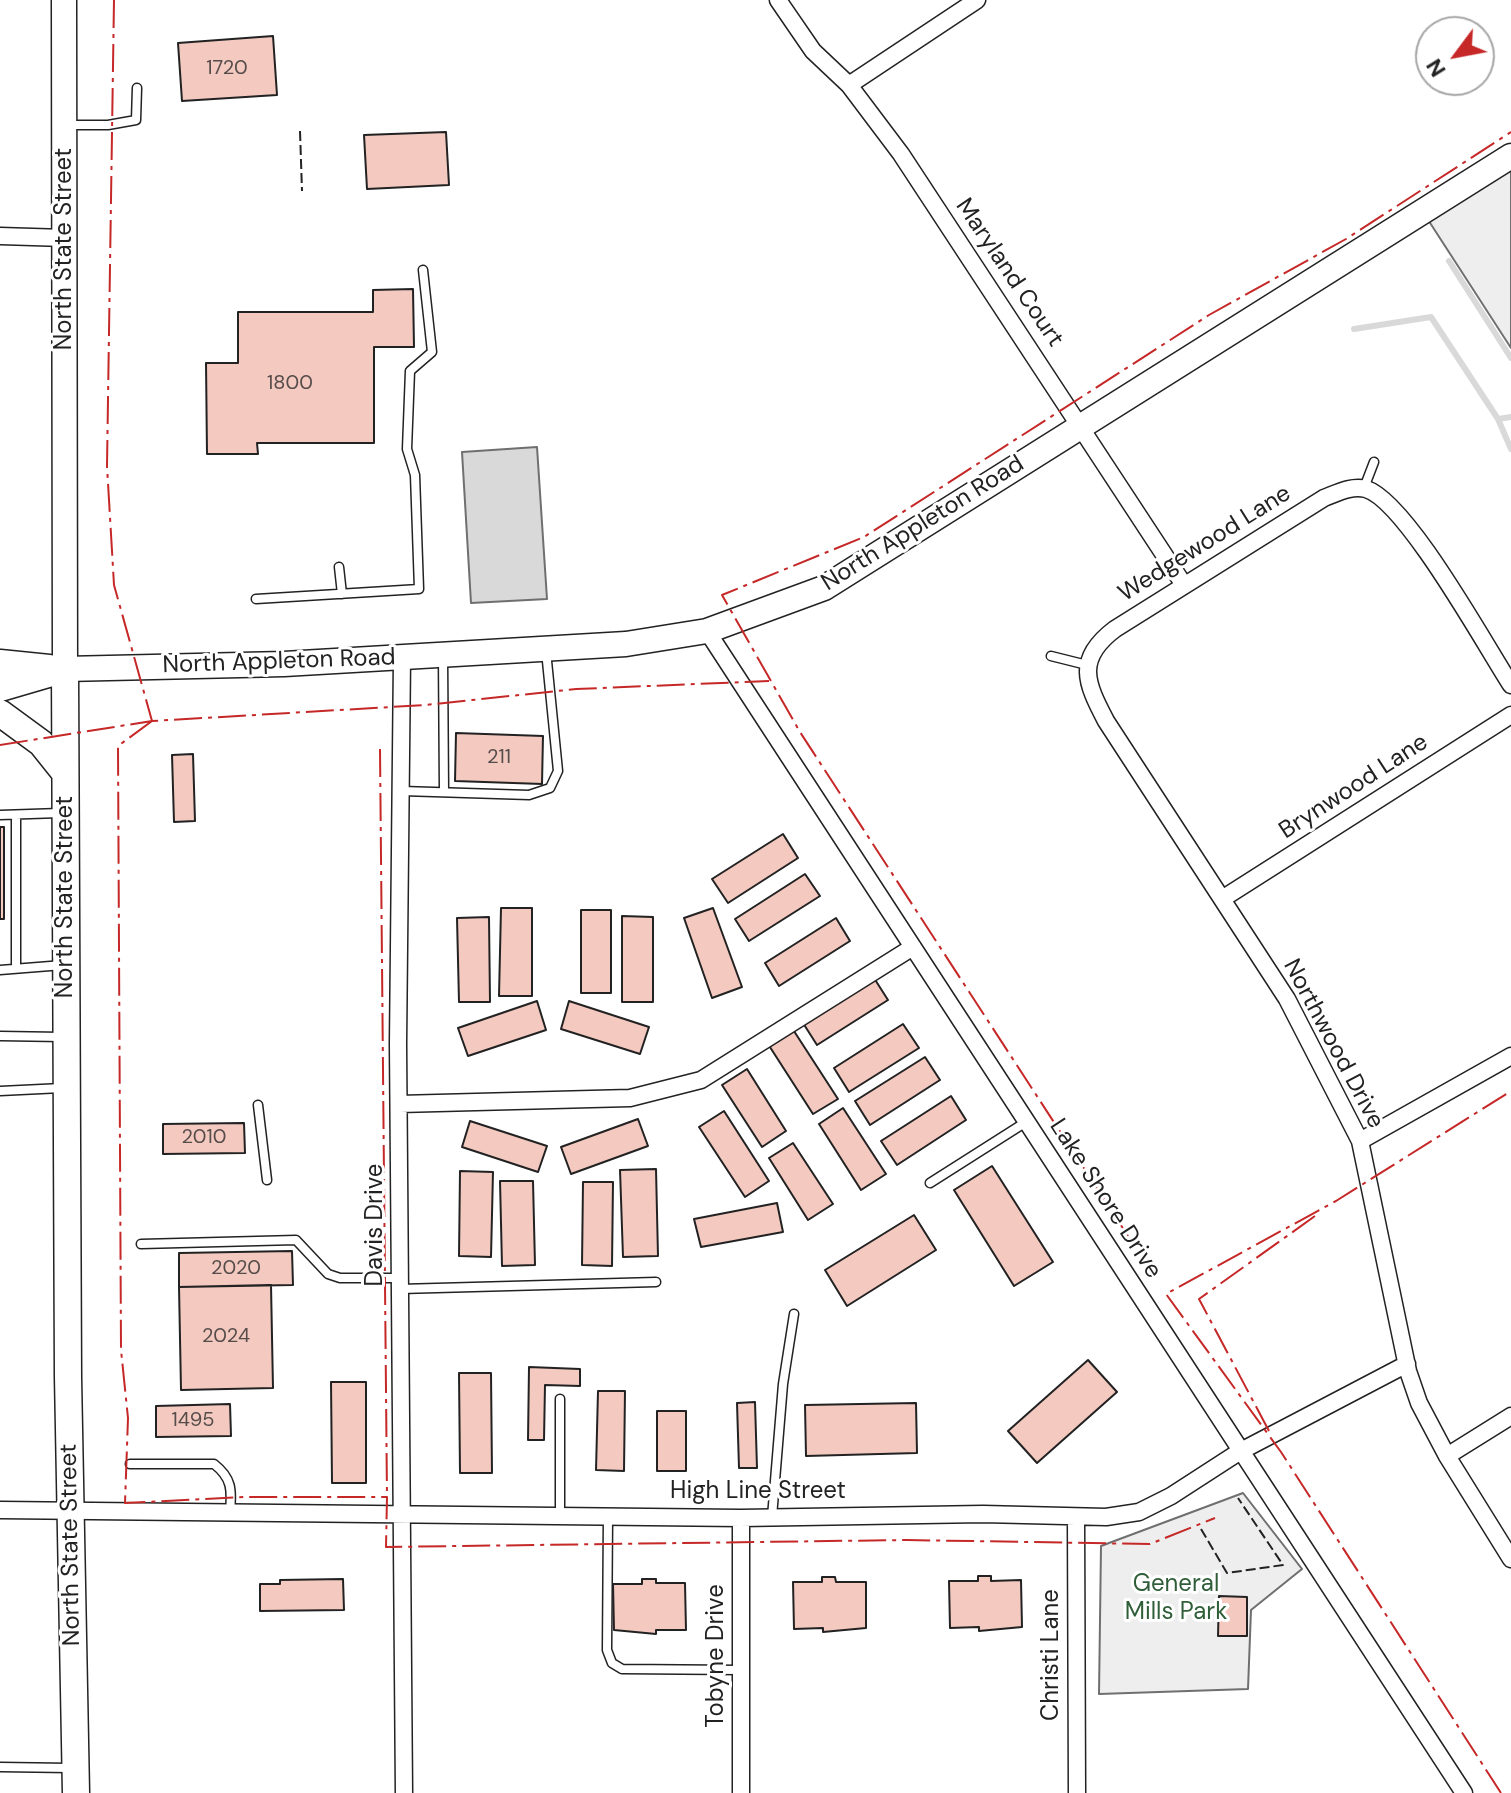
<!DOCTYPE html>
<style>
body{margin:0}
#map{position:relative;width:1511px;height:1793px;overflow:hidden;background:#fff;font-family:"DM Sans",sans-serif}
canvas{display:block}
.north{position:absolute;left:1415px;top:16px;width:80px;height:80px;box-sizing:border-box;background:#fff;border:2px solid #a7a7a7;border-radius:50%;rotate:238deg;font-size:22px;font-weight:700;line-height:32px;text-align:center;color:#222}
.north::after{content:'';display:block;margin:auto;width:28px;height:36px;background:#c62828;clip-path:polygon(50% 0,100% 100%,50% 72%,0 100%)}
</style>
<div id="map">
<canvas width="1511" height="1793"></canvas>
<div class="north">N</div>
</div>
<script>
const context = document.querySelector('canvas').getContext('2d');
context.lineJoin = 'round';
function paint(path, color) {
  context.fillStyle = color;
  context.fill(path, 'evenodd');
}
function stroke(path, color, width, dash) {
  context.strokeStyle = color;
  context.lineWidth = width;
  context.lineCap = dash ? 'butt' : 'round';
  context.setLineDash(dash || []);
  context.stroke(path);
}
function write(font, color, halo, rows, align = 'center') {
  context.font = font + ' "DM Sans",sans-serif';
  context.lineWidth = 6;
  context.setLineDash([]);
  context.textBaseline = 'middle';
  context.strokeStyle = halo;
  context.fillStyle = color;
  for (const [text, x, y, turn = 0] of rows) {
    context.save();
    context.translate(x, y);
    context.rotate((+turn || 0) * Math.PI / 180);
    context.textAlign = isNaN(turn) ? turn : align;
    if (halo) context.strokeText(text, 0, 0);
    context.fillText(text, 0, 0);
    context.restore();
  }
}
const green = new Path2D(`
 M1511,156V348L1423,212Z
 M1243,1493L1302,1569L1251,1610L1248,1689L1099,1694L1101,1546Z`);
paint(green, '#eee');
stroke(green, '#6f6f6f', 2);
const water = new Path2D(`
 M537,447L547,599L471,603L462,452Z`);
paint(water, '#d9d9d9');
stroke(water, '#6f6f6f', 2);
stroke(new Path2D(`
 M1449,261L1511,358
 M1354,329L1431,317L1498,419L1511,449
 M1498,419L1511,417`), '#d9d9d9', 6);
const building = new Path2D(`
 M273,36L277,95L182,101L178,43Z
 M446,132L449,185L367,189L364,135Z
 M413,289L414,347H374V443H257L258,454H207L206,363H238V312H373V290Z
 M456,733L543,736L542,784L455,781Z
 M193,754L195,821L174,822L172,755Z
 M0,827H4V919H0Z
 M783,834L798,858L728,903L712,879Z
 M805,874L820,896L749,941L735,919Z
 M501,908H532V996H499Z
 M713,908L742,987L712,998L684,918Z
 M581,910H611V993H581Z
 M622,916L653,917V1002H622Z
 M489,917L490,1002H459L457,918Z
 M836,918L850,941L779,986L765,963Z
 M874,978L888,1000L817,1045L803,1023Z
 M537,1001L546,1030L468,1056L458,1028Z
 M569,1001L649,1027L640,1054L561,1029Z
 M903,1024L919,1048L849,1092L834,1068Z
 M792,1028L838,1099L813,1114L768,1044Z
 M925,1057L940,1080L870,1125L855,1101Z
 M747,1069L786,1131L762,1147L722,1085Z
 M951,1096L966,1120L897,1165L881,1141Z
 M843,1108L886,1174L861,1190L819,1124Z
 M724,1111L769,1181L745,1197L699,1127Z
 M638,1119L648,1146L571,1174L561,1147Z
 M470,1121L547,1146L538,1172L462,1147Z
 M244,1123L245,1153L163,1154V1124Z
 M793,1143L833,1204L808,1220L769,1158Z
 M992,1166L1053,1262L1014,1286L954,1190Z
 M656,1169L658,1256L623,1257L620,1170Z
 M460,1171L493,1172L491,1257L459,1256Z
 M500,1181H533L535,1265L502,1266Z
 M583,1182H613L612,1266L582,1265Z
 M777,1203L783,1232L701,1247L694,1219Z
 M914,1215L936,1250L847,1306L825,1270Z
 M292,1251L293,1285L179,1287V1253Z
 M271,1285L273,1388L181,1390L179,1287Z
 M1088,1360L1117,1392L1037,1463L1008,1431Z
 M529,1367L580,1369V1386L545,1385L544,1440H528Z
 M459,1373H491L492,1473H460Z
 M331,1382H366V1483H332Z
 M598,1391H625L624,1471L596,1470Z
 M755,1402L757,1468H739L737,1403Z
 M916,1403L917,1453L806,1456L805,1405Z
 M230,1404L231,1436L156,1437V1406Z
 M657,1411H686V1471H657Z
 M978,1576H991V1581L1021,1580L1022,1627L979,1631V1627L950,1628L949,1581H978Z
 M822,1577H835L836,1582H866V1628L823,1632V1628L794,1629L793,1582H822Z
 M343,1579L344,1610L260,1611V1584H280V1580Z
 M642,1579H656V1583H685L686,1630H656V1634L614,1630L613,1584H642Z
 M1219,1596L1247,1597V1636H1218Z`);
paint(building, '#f3c9c0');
stroke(building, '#222', 2);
const lane = new Path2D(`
 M66,125H108L136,120L137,88
 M1364,488L1374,462
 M339,567L342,594
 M256,599L419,589L415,475L407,449L410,371L432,352L423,270
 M1051,656L1087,665
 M443,657L444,792
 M402,791L529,795L550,788L558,771L546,651
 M0,815L60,813
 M16,968V815
 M0,970L63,965
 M0,1036L62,1037
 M0,1091L62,1088
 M258,1105L267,1180
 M930,1183L1026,1122
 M141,1244L296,1240L328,1274L340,1278H400
 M400,1289L656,1282
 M560,1399V1516
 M130,1464H214C232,1478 232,1490 230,1512
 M608,1516L607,1650L612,1663L622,1669L741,1670
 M772,1517L783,1384L794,1314
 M0,1767L70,1768`);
const street = new Path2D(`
 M778,0L813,51L849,85L901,154L1184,585
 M849,85L977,0
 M0,236L65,238
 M707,631L1464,1793
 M402,658L398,1044L404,1793
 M1511,685C1485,645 1406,501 1366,489C1352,485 1337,493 1324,498L1115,629C1075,659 1086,683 1106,721L1287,999L1360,1141L1408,1371L1419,1403L1447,1456L1511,1559
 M1222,899L1511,715
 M399,1104L630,1098L701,1080L913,947
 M1360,1141L1511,1056
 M1447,1456L1511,1416
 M0,1510L741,1518L983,1514L1106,1517L1139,1512L1171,1496L1239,1452L1407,1364
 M1076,1517L1077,1793
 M741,1518V1793`);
const secondary = new Path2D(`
 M64,0L65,669L284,664L626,644L707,631L824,588L1511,156`);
const primary = new Path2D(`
 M0,663L49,668
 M65,669L68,1377L76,1793
 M0,688L65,669
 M0,713L41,743L65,773`);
stroke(lane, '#222', 11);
stroke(street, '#222', 19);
stroke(secondary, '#222', 27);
stroke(primary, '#222', 29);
stroke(lane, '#fff', 8);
stroke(street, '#fff', 16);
stroke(secondary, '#fff', 24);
stroke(primary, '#fff', 26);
stroke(new Path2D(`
 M300,131L302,191
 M1201,1529L1227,1573L1283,1565L1238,1498`), '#222', 2, [10, 4]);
stroke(new Path2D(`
 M114,0L107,466L114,585L152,721
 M152,721L118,746L121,1350L128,1418L125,1503L243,1497H387L386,1547L907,1540L1150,1544L1215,1518
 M0,745L152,721L425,705L576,689L769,681
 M380,749L387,1497
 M1128,1236L800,732L722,595L864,537L1209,315L1346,239L1511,132
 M1269,1431L1199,1299L1315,1216
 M1501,1793L1281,1452L1166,1294L1336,1201L1511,1091`), '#c62828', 2, [28, 6, 4, 6]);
write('20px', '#564c4a', null, [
 ["1720",227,69],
 ["1800",290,384],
 ["211",499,758],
 ["2010",204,1138],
 ["2020",236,1269],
 ["2024",226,1337],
 ["1495",193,1421]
]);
write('24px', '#222', '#fff', [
 ["North State Street",65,249,-90],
 ["Maryland Court",1009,273,56],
 ["North Appleton Road",923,524,-32],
 ["Wedgewood Lane",1205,544,-32],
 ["North Appleton Road",279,662,-2],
 ["Brynwood Lane",1354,787,-33],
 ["North State Street",66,897,-90],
 ["Northwood Drive",1333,1044,62],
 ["Lake Shore Drive",1105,1199,57],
 ["Davis Drive",376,1225,-90],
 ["High Line Street",758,1492],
 ["North State Street",71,1545,-91],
 ["Christi Lane",1052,1655,-90],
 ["Tobyne Drive",717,1656,-90]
]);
write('24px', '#2f5e38', '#fff', [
 ["General",1176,1585],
 ["Mills Park",1176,1613]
]);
</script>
